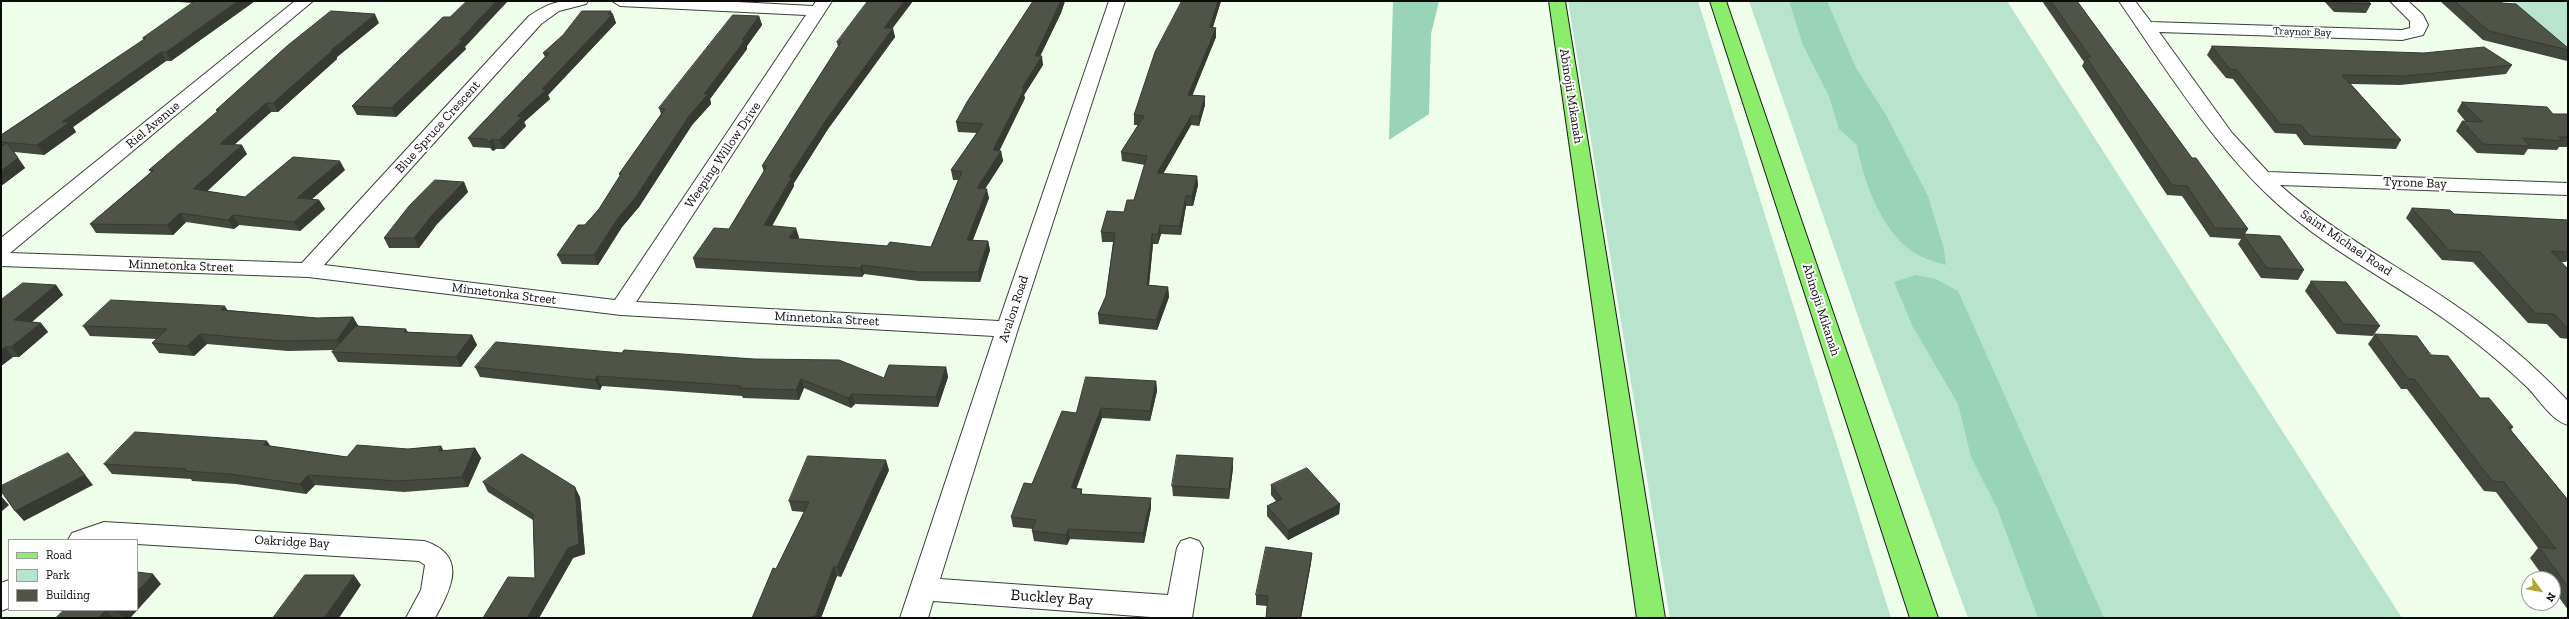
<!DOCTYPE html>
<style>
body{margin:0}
#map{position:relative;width:2569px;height:619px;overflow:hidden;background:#effdeb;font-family:"Zilla Slab",serif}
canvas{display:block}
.frame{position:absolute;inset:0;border:2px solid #0b0b0b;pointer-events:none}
.legend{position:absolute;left:8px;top:539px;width:130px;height:72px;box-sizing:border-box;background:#fff;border:1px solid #9d9d9d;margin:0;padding:5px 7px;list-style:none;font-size:12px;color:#0b0b0b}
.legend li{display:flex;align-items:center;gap:8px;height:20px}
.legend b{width:20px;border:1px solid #9d9d9d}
.north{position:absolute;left:2521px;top:571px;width:40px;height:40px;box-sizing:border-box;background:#fff;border:1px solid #9d9d9d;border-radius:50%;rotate:122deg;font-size:11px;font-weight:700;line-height:16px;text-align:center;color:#0b0b0b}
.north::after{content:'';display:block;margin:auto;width:14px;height:18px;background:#afa930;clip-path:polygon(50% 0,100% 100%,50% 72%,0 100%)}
</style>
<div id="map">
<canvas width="2569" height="619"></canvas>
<div class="frame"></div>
<ul class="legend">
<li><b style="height:5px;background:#8bed6b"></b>Road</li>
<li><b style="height:11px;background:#b8e4cd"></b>Park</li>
<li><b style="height:11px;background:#4f5348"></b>Building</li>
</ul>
<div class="north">N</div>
</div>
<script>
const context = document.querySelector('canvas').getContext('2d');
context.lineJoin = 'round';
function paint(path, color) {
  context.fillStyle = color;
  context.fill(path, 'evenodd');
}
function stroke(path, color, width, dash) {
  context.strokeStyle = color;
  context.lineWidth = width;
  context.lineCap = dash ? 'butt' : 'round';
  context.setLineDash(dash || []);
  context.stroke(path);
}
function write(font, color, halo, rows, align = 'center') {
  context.font = font + ' "Zilla Slab",serif';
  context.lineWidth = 4;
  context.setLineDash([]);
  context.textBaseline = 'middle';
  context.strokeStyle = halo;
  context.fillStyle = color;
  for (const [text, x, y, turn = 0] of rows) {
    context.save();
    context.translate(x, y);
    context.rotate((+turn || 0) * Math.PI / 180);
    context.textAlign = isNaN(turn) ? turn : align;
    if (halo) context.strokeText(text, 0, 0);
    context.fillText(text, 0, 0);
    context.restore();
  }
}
paint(new Path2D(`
 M1568,1H1698L1891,618H1670Z
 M1749,1H2007L2402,618H1968L1862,328Z
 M2511,1H2568V50Z`), '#b8e4cd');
paint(new Path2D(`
 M1393,1H1439L1431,34L1429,114L1389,140Z
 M1789,1H1827L1856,68L1886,115L1928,196L1944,249L1946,265C1937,262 1928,260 1920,256C1884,238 1863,182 1857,145L1839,129L1829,96L1803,45Z
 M1916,275L1936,279L1958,291L2104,618H2038L1997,508L1971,457L1958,404L1912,325L1894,282Z`), '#99d4b9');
const street = new Path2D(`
 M295,1H313L10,253L302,263L529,16C554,0 558,1 588,1L586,4L559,11L541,24L324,265L615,300L806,15L620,6L612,1H718L813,6L816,1H832L636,302L999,321L1109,1H1125L1018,329L940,579L1168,595L1177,548L1181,541L1190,538L1199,541L1203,548L1192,618H1164L933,601L928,618H900L994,336L621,315L308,277L1,266V238Z
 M2119,1H2135L2151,22L2402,30L2410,28V21L2390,1H2408L2423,15L2428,25L2423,35L2402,40L2159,32L2232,133L2268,172L2568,183V195L2280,185C2332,232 2394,263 2452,303C2494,331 2533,364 2568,401V425C2551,420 2539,399 2527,387C2510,371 2493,356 2475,342C2416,294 2346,262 2289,214C2220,156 2170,75 2119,1Z
 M104,522L424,541C468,555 452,588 435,618H406L421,590L425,565L419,561L137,544V540H68L72,533Z
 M9,580V608L1,611V583Z`);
const primary = new Path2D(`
 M1549,1H1565L1665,618H1637Z
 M1710,1H1726L1938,618H1910Z`);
stroke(street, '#3e3e3e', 2);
stroke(primary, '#1c1c1c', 2);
paint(street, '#fff');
paint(primary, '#8bed6b');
paint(new Path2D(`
 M179,1H255L171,61H166L73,127L76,132L44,155L14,152L25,168L1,186V135L144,40L143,38L193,3L179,2Z
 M913,1L892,28L895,37L828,129L794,183V186L772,226L799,237L798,239L887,246L931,247L958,180H953L951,170L977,133L958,132L956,122L1033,1H1065L1061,13L1040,56L1043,65L1024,95L1025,98L999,151H1001L1003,161L985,189L989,198L973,240L988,241L990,250L980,282L919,281L864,274L862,277L696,268L693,258L729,229L764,172L762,166L838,47L837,42Z
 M1182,1H1221L1213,27L1216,28V37L1192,95L1205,105L1199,126L1191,125L1163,174L1197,176L1198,185L1193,206H1186L1181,235L1161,234L1158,244H1153L1149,285L1168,287L1169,297L1157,330L1099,324L1098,314L1106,296L1113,242H1102L1101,232L1124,212L1134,200L1145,165L1122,161L1121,152L1138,125H1134V115Z
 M2042,1H2077L2192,158L2248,229L2245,234L2304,270L2298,280L2261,278L2238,244L2241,239L2210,237L2182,196L2167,195L2082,66L2084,62Z
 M2166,1H2205V2Z
 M2324,1H2368L2371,4L2366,13L2334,12Z
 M2440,1H2500L2568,48V59L2567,61L2483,40Z
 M613,14L616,23L548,95L550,99L524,122L526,126L504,149H496L493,151L490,148L473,147L468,138L545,57L543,53Z
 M759,16L762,25L747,46V49L710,99L711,104L692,125L639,207L622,227L598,265L562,264L557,255L599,209L620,176L619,174L661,114L659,108Z
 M450,17L466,49L396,117L357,115L352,106Z
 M379,23L337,57V59L278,112H271L234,145L247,154L207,191L245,197L345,170L312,199L319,200L325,209L300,231L239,225L234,229L186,222L173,235L96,233L90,224L151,172L149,170L217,112L216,110Z
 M2212,46L2512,65L2506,74L2400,85L2351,84L2401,140L2396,149L2304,145L2296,134L2275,133L2233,79L2226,78L2207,55Z
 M2462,102L2553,114H2568V147H2559L2557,150L2528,149L2524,155L2477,153L2456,131L2462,121L2466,122L2457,111Z
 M464,182L468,192L437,224L419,248H389L384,238Z
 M2412,208L2454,214L2568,220V259L2566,262H2561L2568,269V339L2560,338L2547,324L2528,323L2473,262L2442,260L2406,218Z
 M2311,281L2380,326L2373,336L2337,334L2305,291Z
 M56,285L63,295L32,322L41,323L48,332L19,357H13L1,366V300Z
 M227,310L317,318L353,317L358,326L406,329L408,332L472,335L477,345L461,367L338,362L332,352L334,350L288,351L207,344L194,356L159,353L152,343L157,339L90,336L83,326Z
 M2375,334L2431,355L2513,427L2511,430L2568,500V610L2553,589V579H2545L2530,558L2538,548L2496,492L2484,491L2407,389H2401L2368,344Z
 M622,353L754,359L884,378L946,367L948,377L938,407L855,404L851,408L804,388L799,400L743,398L742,396L602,386L600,390L480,377L475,367Z
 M1156,381L1157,391L1150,421L1102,418L1076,489H1082V494L1151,508L1144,543L1070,539L1067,545L1034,541L1032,531L1033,529L1013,527L1011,517L1032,484L1076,413Z
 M270,446L347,457L408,449L441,446L443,451L475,448L481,458L468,487L404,492L315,485L306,494L236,484L192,481L191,479L112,474L104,464Z
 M1233,468L1229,499L1173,496L1172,486Z
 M889,470L841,577L837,576L821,618H752L804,512L792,511L789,501Z
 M483,482L580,497L585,554L573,558L539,618H483L535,578L533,520L488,492Z
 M1271,485L1340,504L1339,514L1288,540L1267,516V506L1276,501L1271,495Z
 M1312,553L1311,563L1301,618H1266L1267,606L1256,605V595Z
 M161,584L130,618H56L63,611V610H137Z`), '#44473e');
paint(new Path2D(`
 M238,1H255L171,61L166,52Z
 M496,1H508L465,47L466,49L396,117L391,108L459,40Z
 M904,1H913L886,37L884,28Z
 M1061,1H1065L1061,13L1036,65L1035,56Z
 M1218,1H1221L1210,36V27Z
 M611,11L616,23L548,95L550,99L524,122L526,126L504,149L499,140L517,116L542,89Z
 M375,14L379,23L337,57V59L278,112L273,103L331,50Z
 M759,16L762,25L747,46V49L710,99L711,104L692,125L639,207L622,227L598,265L594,255L618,218L704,94Z
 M893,28L895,37L828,129L794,183V186L767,235L764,225L789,177L826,120Z
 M1216,28V37L1189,104L1188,95Z
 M161,52L166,61L73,127L76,132L44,155L37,145L62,122Z
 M1042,56L1043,65L1024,95L1025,98L995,160L993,150L1022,88Z
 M1205,96V105L1199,126V116Z
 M266,103L271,112L225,153L220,144Z
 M1191,116V125L1158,183L1157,173Z
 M492,139L496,149L493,151L489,142Z
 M242,145L247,154L199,199L193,189Z
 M1001,151L1003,161L979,198L977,188Z
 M14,152L25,168L1,186V171Z
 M340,161L345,170L303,207L297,198Z
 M1197,176L1198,185L1193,206L1192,196Z
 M464,182L468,192L437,224L419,248L414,238L432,215Z
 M987,189L989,198L969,250L967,240Z
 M1186,196V206L1181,235L1180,226Z
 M319,200L325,209L300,231L294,222Z
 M180,213L186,222L173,235L167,225Z
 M233,215L239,225L234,229L228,220Z
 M1160,225L1161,234L1158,244V234Z
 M796,228L799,237L792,248L789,238Z
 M1152,234L1153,244L1148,295L1147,285Z
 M988,241L990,250L980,282L978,272Z
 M862,265L864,274L862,277L860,268Z
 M56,285L63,295L22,330L14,320Z
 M1168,287L1169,297L1157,330L1156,320Z
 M225,306L231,316L221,310Z
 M353,317L359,327L343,350L337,340Z
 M41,323L48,332L19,357L11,347Z
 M200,334L207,344L194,356L187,346Z
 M472,335L477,345L461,367L456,357Z
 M5,347L13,357L1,366V350Z
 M946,367L948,377L938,407L936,397Z
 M597,376L602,386L600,390L595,380Z
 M801,379L804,388L799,400L796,390Z
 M1156,381L1157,391L1150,421V411Z
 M852,394L855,404L851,408L848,398Z
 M1101,408L1102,418L1073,498L1071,488Z
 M267,441L274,451L263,445Z
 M441,446L447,457L439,451Z
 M475,448L481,458L468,487L462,477Z
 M68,453L93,485L24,521L15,511Z
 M1233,458V468L1229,499V489Z
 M886,460L889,470L841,577L837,567Z
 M308,475L315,485L306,494L300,484Z
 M575,487L580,497L585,554L573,558L539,618H527Z
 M1,496L9,505L1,512Z
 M1151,498V508L1144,543L1143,533Z
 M1340,504L1339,514L1288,540V530Z
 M1068,529L1070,539L1067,545L1066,535Z
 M1312,553L1311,563L1301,618H1300Z
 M834,566L837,576L821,618H815V617Z
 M153,574L161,584L130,618H124L118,612L120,610H137V591Z
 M354,575L361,585L339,618H324Z
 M106,610L113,618H98Z`), '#373a32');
const building = new Path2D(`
 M195,1H238L166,52H161L62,122H70L37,145L1,142V135L146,38H143Z
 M467,1H496L459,40H463L391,108L352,106L443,17H450Z
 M868,1H904L884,28H893L826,120L789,177H792L764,225L796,228L789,238L887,246L890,242L931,247L962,172L951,170L983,124L956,122L967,102L1033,1H1061L1035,56H1042L1022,88L1024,89L993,150L1001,151L977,188L987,189L967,240L988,241L978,272H917L862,265L860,268L693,258L714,228L729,229L767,166H762L841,42H837Z
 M1182,1H1218L1210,27L1216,28L1188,95L1205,96L1199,116H1191L1157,173L1197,176L1192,196H1186L1180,226L1160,225L1158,234H1152L1147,285L1168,287L1156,320L1098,314L1106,296L1115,233L1101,232L1107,211L1124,212L1127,200H1134L1147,156L1121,152L1144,116L1134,115L1155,52Z
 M2051,1H2077L2192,158H2196L2248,229L2215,228L2187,186L2172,185L2086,57H2090Z
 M2337,1H2368L2371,4L2339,3Z
 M2455,1H2500L2502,3L2516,4L2568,48V50L2489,31Z
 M331,11L375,14L331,50H333L273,103H266L220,144L242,145L193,189L245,197L293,157L340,161L297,198L319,200L294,222L233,215L228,220L180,213L167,225L90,224L154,170H149L219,110H216L287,46Z
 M582,11H611L608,14H613L542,89L546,90L517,116L522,117L499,140L492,139L489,142L486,139L468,138L549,53H543L563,35Z
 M733,15L759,16L742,40H745L704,94H708L689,116L635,198L618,218L594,255H557L578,225H585L599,209L621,174H619L665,109L659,108Z
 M2212,46L2424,53L2484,47L2512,65L2406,76L2342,75L2401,140L2310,136L2301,125L2280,124L2237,70L2230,69Z
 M2462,102L2547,107L2553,114H2568V137H2559L2563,141L2523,138L2530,146L2483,144L2462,121L2482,122Z
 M7,143L18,158L1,171V147Z
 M435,180L464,182L432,215L414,238H384L409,206Z
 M2412,208L2450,210L2454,214L2568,220V252L2551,251L2568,269V329L2554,314L2535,313L2480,252L2449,250Z
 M2243,234L2280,236L2304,270L2267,268Z
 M2311,281L2346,282L2380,326L2344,324Z
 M23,283L56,285L14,320L41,323L11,347H5L1,350V300Z
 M111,300L225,306L221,310L317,318L353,317L337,340L282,341L200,334L187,346L152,343L167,329L83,326Z
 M356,326L406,329L404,332L472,335L456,357L332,352Z
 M2375,334L2417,336L2431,355L2448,356L2480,398H2489L2513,427H2508L2568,500V587L2539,547L2556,549L2504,482L2492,481L2414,379H2408Z
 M496,342L622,353L624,350L754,359L839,360L884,378L889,365L946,367L936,397L852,394L848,398L801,379L796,390L739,388L741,386L597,376L595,380L475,367Z
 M1086,377L1156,381L1150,411L1101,408L1071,488L1082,489L1080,494L1151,498L1143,533L1068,529L1066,535L1032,531L1036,520L1011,517L1024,483L1032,484L1062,411L1076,413Z
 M135,432L267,441L263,445L347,457L357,445L408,449L441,446L439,451L475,448L462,477L398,481L308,475L300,484L229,474L185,471L186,469L104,464Z
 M68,453L85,475L15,511L1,491V486Z
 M522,454L575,487L579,544L568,548L527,618H483L508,577L535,578L533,514L483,482Z
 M1177,455L1233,458L1229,489L1172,486Z
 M808,456L886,460L837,567L834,566L815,617L812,616L811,618H752L773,568L776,569L809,502L789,501Z
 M1307,468L1340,504L1288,530L1267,506L1282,499L1271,485Z
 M1266,547L1312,553L1300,618H1304H1266L1268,596L1256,595Z
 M137,572L153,574L137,591Z
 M305,575H354L324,618H273Z
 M64,610H120L118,612L106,610L98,618H56Z`);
paint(building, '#4f5348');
stroke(building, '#373a32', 1);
write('11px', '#0b0b0b', '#fff', [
 ["Traynor Bay",2302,32,2]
]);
write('13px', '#0b0b0b', '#fff', [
 ["Abinojii Mikanah",1571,96,81],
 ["Riel Avenue",153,125,-40],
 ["Blue Spruce Crescent",438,127,-48],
 ["Weeping Willow Drive",723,155,-56],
 ["Tyrone Bay",2415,183,2],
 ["Saint Michael Road",2346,243,34],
 ["Minnetonka Street",181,266,2],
 ["Minnetonka Street",504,294,7],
 ["Avalon Road",1014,309,-72],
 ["Abinojii Mikanah",1821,310,72],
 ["Minnetonka Street",827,319,3],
 ["Oakridge Bay",292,542,3]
]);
write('16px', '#0b0b0b', '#fff', [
 ["Buckley Bay",1052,598,4]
]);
</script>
